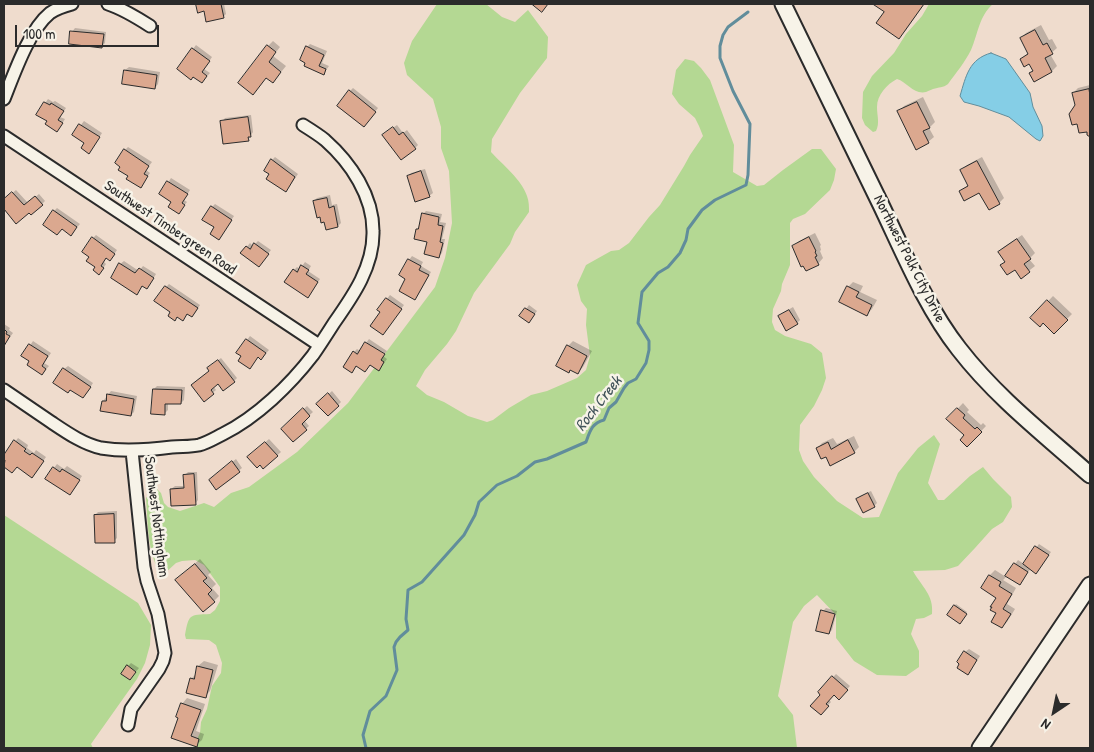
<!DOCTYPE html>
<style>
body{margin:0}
#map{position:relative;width:1094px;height:752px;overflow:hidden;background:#efdccd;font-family:"Patrick Hand",sans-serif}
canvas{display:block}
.frame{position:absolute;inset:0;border:5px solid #2b2b2b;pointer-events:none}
.north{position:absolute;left:1029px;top:687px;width:50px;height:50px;-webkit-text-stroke:4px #f7f3e8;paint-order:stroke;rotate:214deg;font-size:14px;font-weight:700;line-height:20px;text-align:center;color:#2b2b2b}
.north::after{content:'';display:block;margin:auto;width:18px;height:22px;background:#2b2b2b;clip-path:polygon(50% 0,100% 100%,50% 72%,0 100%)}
.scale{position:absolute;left:15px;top:25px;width:144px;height:22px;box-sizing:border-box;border:2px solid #2b2b2b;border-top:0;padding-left:6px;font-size:15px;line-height:18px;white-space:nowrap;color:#2b2b2b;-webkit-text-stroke:4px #f7f3e8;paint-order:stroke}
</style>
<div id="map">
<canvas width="1094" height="752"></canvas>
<div class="frame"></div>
<div class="north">N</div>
<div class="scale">100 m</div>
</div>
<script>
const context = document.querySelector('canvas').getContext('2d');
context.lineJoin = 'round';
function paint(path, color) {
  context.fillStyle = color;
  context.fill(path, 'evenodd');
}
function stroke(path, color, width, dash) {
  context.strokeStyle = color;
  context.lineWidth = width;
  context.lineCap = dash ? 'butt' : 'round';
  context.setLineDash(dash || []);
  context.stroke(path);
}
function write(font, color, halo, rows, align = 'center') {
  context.font = font + ' "Patrick Hand",sans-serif';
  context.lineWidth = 5;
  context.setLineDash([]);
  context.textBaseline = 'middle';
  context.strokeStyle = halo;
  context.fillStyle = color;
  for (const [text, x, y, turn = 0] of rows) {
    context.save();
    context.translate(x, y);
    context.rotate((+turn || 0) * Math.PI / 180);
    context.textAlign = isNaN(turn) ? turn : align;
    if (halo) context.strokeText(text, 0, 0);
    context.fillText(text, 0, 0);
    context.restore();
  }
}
paint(new Path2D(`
 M437,4H486L502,17L515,22L528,10L548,37L547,58L520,93L492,139L491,152C502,164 522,180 527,196C529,201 529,207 529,212L515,232L510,244L474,293L456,331L447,344L425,370L416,386L427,395L444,402L468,416L487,422L493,420L509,408L531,395L547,391L577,378L586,370L590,356L586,325L587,309L581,301L577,285L586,265L611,251L619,250L629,243L649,217L660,205L684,166L690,155L703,136L699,126L695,118L679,104L672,94L676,70L685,59L694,61L701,68L710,80L734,145L733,172L757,186L764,185L783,170L812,149H821L836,169L834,180L830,190L805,214L793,219L790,223V265L782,284L781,291L773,309L772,322L775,330L785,336L811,344L822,353L826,378L822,390L814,406L800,425L799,450L803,461L814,477L837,501L863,518L879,517L898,473L918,448L934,435L940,444L928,483L938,500H944L970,476L983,467L993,479L1011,497L1012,507L1003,522L992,529L975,548L958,566L945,570L913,571C922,587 934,595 932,614L924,618L916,619L911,634L919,651V667L906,676L877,675L854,661L836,638V615L817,595L804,606L793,622L778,696L793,715L797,748H193L200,733L201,722L207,709L212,686L221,673L222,663L216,645L209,640L186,639L185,635C189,614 189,615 210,614L215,610L220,601V587L204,565L195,560L182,561L176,563L164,574L160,573C147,550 148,524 146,498L155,487L161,493L164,503L168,507L180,511L204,503L214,507L231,493L249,487L297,452L348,403L435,287L445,258L452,223L449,171L441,148V127L433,99L407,75L404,63L412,41Z
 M929,4H993C979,16 978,34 971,50C965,62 956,73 948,84C943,88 939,87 933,89C931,90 928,91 926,92C914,95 907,82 897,79C887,84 877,95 877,107C877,116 880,123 876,131L873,132L865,125L862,118L863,92L872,76L894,53L906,34L922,16Z
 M4,515L138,603L151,625L150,645L145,663L137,679L91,744L93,748H4Z`), '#b4d893');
const water = new Path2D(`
 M991,53L1006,59L1030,93L1033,107L1042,126L1043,136L1040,141L1036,139L1009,117L979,106L964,102L960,96C966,76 969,59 991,53Z`);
paint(water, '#85cee6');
stroke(water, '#618d9b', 1);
paint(new Path2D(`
 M197,4H224L226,14L223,17L205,10L199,11Z
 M875,4H924L906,30L899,37L886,11Z
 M1041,25L1049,40L1052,39L1057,48L1050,54L1057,66L1052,71L1035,80L1031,73L1034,70L1030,63L1021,59L1029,52L1021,38L1026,33Z
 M75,28L106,32L105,43L102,46L72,32Z
 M273,41L280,47L273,56L286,66L273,82L266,77L268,46Z
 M310,44L327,51L322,63L329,66L324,73L307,47Z
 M196,45L212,57L204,69L210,73L202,82L178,69Z
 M129,67L160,72L158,84L155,88L125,70Z
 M1090,85V135L1088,134L1076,105L1073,93L1078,88Z
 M353,88L378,108L367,122L350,91Z
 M923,97L935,122L929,128L934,137L928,142L899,112L904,106Z
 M48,99L53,102L55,101L66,108L60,117L65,119L60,127L38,114Z
 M251,115L253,132L248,140L222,122L225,118Z
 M84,121L102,133L92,149L86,143L73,135Z
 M397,125L403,133L407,130L418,145L415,148L387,132Z
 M128,147L152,162L146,170L150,173L141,186L130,176L125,150Z
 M275,157L298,174L289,187L272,160Z
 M982,157L1004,198L999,203L980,191H961L969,184L961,170L967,165Z
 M425,169L433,193L429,196L408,177L411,173Z
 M171,178L190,190L184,200L187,202L179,212L173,202L161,194Z
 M16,190L28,203L39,194L45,201L42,204L29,211L16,222L4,207V200Z
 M330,195L332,205L337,204L341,223L338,226L314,201L317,198Z
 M215,204L234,216L222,235L215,227L212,207Z
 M57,208L80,224L71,234L62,228L54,211Z
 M426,211L442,214L440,222L446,223L442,239H445L442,253L439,256L428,241L417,229L420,226L423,214Z
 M815,233L821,245L820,246L821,250L820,251L823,258L818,264L794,246L799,241Z
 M96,235L117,250L113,256L107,257L104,262L106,264L102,270L97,267L91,256L93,238Z
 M1022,235L1035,253L1029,259L1035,266L1021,277L1015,269L1002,265L1006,261L999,252L1004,247Z
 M258,241L271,250L262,262L242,253L250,243L253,246Z
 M412,256L423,262L421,266L431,272L418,295L415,298L407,278L401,275L409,260Z
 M124,261L139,271L143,266L156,274L150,284L143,285L137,293L120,264Z
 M305,262L311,266L308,271L320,279L311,293L294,270L297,267L300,269Z
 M853,282L863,286L860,292L877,300L872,309L867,314L848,287Z
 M169,284L200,305L195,313H188L183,319L172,312L166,287Z
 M390,295L404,305L386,330L382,312L379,309Z
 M1053,296L1072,314L1054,332L1043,321L1032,318Z
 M529,305L537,311L532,318L521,316Z
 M793,307L800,320L797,323L780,316L783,313Z
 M4,324L10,328L9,330L13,333L4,345Z
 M250,336L269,350L261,359L247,340Z
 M369,339L387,351L383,356L387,359L382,366L371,364L357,365L355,368L354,352L357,349L360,351Z
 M33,341L51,353L44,363L49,366L42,374L31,361L23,356Z
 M573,341L592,351L583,367L578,372L568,346Z
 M221,358L237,378L234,381L219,382L213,386L216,390L204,400L212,365Z
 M68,366L93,383L86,394L64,369Z
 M157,386L185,387L184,400L181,403L168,402V410L164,414L154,389Z
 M111,391L137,396L134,412L131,415L103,401Z
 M332,391L341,402L328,415L318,404Z
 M963,403L969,410L967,412L981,425L983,423L986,426L967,446L966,435L948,419Z
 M307,406L313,412L304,420L309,426L293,440L283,429Z
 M854,436L859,447L854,452L826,456L817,449L822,443L833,438L837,444Z
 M18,438L28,445L27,448L34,453L36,450L46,457L35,473L17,466L12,472L4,466V463L7,459L4,457Z
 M269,439L281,452L264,467L252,454Z
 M236,459L242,468L216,488L213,477Z
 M57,464L64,469L67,466L82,476L70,494L54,468Z
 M188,472H197L198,500L195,504L171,489L175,486H185L184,476Z
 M871,491L877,503L874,506L857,499L860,496Z
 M117,511V538L114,541L95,515L98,512Z
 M1039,544L1051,552L1039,569L1031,568L1020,584L1007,575L1018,560L1024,564Z
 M200,559L211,572L208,575L216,584L212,588L219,596L214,601L182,575Z
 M995,570L1006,577L1003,580L1016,588L1007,604L1015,609L1007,622L1002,627L998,613L997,597L982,588L990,575Z
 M956,604L967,612L961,621L949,615Z
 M826,608L837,611L832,630L829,633L823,611Z
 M969,649L980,656L971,670L965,652Z
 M204,661L218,665L210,691L205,696L191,679L196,674L198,666Z
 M131,663L139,668L130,679L128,666Z
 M836,674L850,686L839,698L834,694L829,700L831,702L821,713L822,695L819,692Z
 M187,698L205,704L196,731L204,734L202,740L196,745L173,737L182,704Z`), '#0003');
stroke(new Path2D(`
 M366,748L363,735L370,711L386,696L397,670L394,647L396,642L400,637L408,630L406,619L408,590L422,582L464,535L475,515L479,502L497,485L517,476L535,462L547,459L586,442C590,431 592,423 604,420L609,408L616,402L624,388L628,383L636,379L646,363L649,350V341L638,323L642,292L658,273L668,267L680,253L686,240L688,229L702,210L715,200L746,185L748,175L750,124L733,91L720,58V46L723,35L728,27L748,12`), '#618d9b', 3);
const building = new Path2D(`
 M196,4H221L224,18L206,22L204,11L198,13Z
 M532,4H548L542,12Z
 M873,4H924L899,39L876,23L884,12Z
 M1035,30L1043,45L1047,43L1053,54L1045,58L1052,72L1034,82L1029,73L1033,71L1029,64L1024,67L1020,59L1028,54L1020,38Z
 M70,31L104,34L102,48L69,44Z
 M267,45L276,52L269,62L281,72L273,83L266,78L253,95L238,83Z
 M306,46L324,55L319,66L326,69L324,75L304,66L305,63L300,60Z
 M192,48L210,61L202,72L207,76L202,83L193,77L191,80L177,69Z
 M124,70L157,75L155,89L122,84Z
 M1089,89L1090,96V137L1087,135V132L1079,133L1077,124L1072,125L1069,114L1075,105L1072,93Z
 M349,90L376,112L364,127L337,106Z
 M44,102L50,105L51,103L64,111L58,120L63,123L57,132L45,124L47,121L36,115Z
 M917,102L930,128L923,131L929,143L916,150L897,111Z
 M248,117L251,137H248L249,141L223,144L220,121Z
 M79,124L100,137L89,154L81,148L84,143L72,135Z
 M393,127L399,135L403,132L416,149L401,160L382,135Z
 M124,149L149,166L144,174L148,176L141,188L126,179L128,176L118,170L120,167L115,163Z
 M271,159L295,177L286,192L266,179L269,174L264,171Z
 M977,161L1000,204L989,210L979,193L964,201L959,191L968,186L960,170Z
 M421,171L430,197L415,202L407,176Z
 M167,181L188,194L182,203L185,205L179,214L168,207L171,202L159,194Z
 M12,192L24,205L35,196L43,205L31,215L29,213L16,224L4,209V199Z
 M327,198L329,208L334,206L338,227L326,230L324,222L321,223L320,217L317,218L313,201Z
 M211,206L232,220L219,240L210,234L214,227L202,220Z
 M53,210L77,227L71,236L62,229L57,235L43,225Z
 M422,213L439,217L438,225L443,226L440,242L443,243L439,258L424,254L427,242L414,239L416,229H418Z
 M92,237L115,254L110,261L106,258L101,266L104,268L99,275L93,270L95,267L86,261L89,257L82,252Z
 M809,237L816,251L815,252L817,256L815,257L819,265L806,271L803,266L801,267L792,246Z
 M1017,239L1031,259L1024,264L1030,272L1021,279L1015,270L1007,275L1000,265L1005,262L998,252Z
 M254,243L269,254L259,267L240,253L246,246L250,249Z
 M408,259L421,266L419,270L429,275L415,300L399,291L405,279L399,275Z
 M119,263L135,273L139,268L154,278L147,289L142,286L137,295L111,278Z
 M301,265L309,270L306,274L318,282L308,298L284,282L293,269L297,272Z
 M165,286L198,308L192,317L187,314L183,321L177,317L175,321L168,316L170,312L154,301Z
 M847,286L859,292L856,297L872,305L867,316L839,302Z
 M386,298L402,309L383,335L370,326L380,312L377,310Z
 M1047,300L1068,320L1054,334L1043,323L1040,327L1030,318Z
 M525,308L535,314L529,323L519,316Z
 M789,310L798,324L786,331L778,316Z
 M4,329L7,332L6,334L10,336L4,346Z
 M246,339L266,353L261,360L258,357L250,369L238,361L241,356L236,353Z
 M365,342L385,354L381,360L384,362L379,371L370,365L365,372L356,366L352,373L343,367L353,351L357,354Z
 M29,344L48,356L42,366L46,369L42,375L27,365L29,361L21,356Z
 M567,345L587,356L578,374L570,370L569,373L556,366Z
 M218,360L235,382L223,391L218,384L211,390L214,394L204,402L191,385L209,371L207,368Z
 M63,368L91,387L83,398L70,390L68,393L53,383Z
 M153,389L182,390L181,404H165V415L151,414Z
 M328,393L339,406L328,416L316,404Z
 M107,394L134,399L131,416L100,411L102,401H106Z
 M303,408L310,416L302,424L307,430L293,442L281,429Z
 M957,408L965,415L963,418L975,429L977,427L982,432L967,447L960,440L964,435L946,419Z
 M14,440L26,449L24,451L30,455L32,453L44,461L32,478L17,467L12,473L4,467L5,460L4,459V455Z
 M848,440L855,453L830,466L826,457L821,459L816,448L828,442L831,449Z
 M265,442L278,456L263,469L260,465L257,468L247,457Z
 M232,461L240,472L216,490L209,480Z
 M53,467L60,472L62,469L80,480L70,495L45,479Z
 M194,474L196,505L171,506L170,489L184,488L183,475Z
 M868,493L875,507L863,513L856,499Z
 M114,514L115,543H95L94,515Z
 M1035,546L1049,555L1036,574L1023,564Z
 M1014,563L1028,572L1020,585L1005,576Z
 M195,564L207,578L203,581L212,590L208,594L215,602L203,612L175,580Z
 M989,575L1001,582L999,586L1012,594L1003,609L1011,614L1002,628L991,622L996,613L990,610L992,607H990L996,598L981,588Z
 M954,605L967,614L960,624L947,615Z
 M821,610L835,614L829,634L816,631Z
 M964,651L977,660L968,675L957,668L959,664L957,662Z
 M127,665L136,672L130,680L121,674Z
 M197,666L213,670L206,698L186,693L190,678L194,679Z
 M832,676L848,690L839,700L834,695L826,704L829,706L821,715L810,706L820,695L818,692Z
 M181,703L201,710L191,736L199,739L197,747L171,738L178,718L176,717Z`);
paint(building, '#dba88f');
stroke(building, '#2b2b2b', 1);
const minor = new Path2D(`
 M108,4C123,9 136,17 150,26
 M4,99C14,74 29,30 50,13C56,9 64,6 72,4
 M4,136L319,345
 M4,390C20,401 35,411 51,422C66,432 83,444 101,448C125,452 148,450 172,447C181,446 190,447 199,445C207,443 215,438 223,434C257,417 290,385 313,355C320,345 327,334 334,323C353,296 374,266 373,231C373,196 351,163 325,140C319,135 311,130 303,125
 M128,725L131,709L159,669L163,661L165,653L158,614L147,581L144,567L132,451`);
const tertiary = new Path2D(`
 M783,4C816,71 848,138 881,205C904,253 926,307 959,349C996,397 1045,435 1090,475
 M980,748L1090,585`);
stroke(minor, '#2b2b2b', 15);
stroke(tertiary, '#2b2b2b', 19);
stroke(minor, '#f7f3e8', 11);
stroke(tertiary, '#f7f3e8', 15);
write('15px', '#2b2b2b', '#f7f3e8', [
 ["Southwest Timbergreen Road",170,228,34],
 ["Northwest Polk City Drive",909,259,63],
 ["Southwest Nottingham",156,517,83]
]);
write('italic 16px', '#42545a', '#f7f3e8', [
 ["Rock Creek",599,404,-52]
]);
</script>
